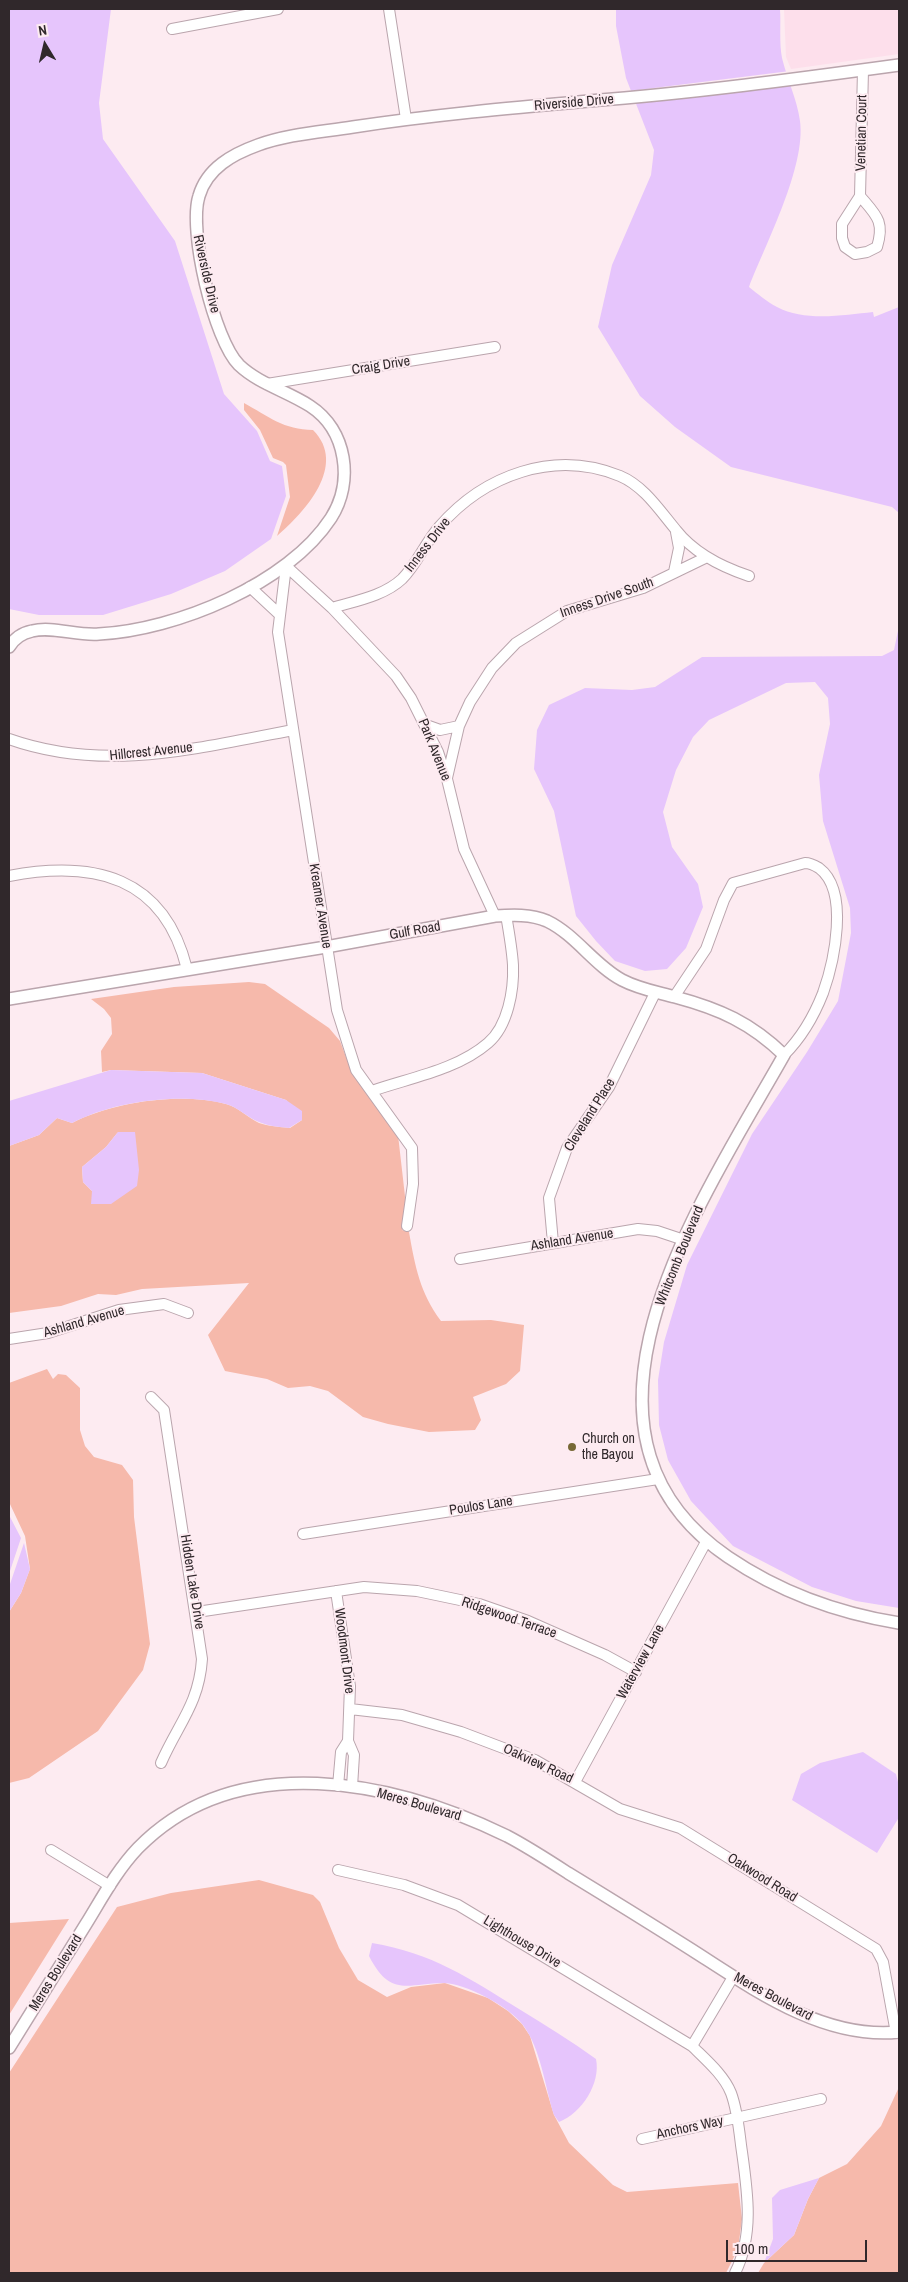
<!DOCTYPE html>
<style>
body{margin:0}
#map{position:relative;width:908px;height:2282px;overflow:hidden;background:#fdebf1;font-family:"Archivo Narrow",sans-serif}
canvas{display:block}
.frame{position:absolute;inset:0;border:10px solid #30282b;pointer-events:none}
.north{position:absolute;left:20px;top:20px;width:50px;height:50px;-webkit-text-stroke:4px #fdebf1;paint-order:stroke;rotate:351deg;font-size:14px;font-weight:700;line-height:20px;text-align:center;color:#30282b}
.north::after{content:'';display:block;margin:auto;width:18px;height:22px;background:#30282b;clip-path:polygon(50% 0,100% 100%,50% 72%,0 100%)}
.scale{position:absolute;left:726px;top:2240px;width:141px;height:22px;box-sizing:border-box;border:2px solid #30282b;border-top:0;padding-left:6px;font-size:15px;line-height:18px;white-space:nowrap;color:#30282b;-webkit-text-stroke:4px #fdebf1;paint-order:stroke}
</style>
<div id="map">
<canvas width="908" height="2282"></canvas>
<div class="frame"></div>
<div class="north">N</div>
<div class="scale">100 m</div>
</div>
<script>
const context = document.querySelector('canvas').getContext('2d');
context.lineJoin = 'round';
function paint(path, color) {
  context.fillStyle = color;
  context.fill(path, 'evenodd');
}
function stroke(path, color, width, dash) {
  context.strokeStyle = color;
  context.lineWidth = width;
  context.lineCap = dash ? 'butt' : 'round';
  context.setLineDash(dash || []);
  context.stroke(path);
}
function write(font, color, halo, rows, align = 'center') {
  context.font = font + ' "Archivo Narrow",sans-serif';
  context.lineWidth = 4;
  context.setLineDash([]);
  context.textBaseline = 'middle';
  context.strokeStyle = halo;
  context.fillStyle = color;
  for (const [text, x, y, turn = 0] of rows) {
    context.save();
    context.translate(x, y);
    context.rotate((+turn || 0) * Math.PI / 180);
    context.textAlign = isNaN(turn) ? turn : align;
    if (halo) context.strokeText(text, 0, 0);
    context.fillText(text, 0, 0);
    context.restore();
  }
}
paint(new Path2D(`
 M784,9H899V54L791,69L786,57Z`), '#fddfeb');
paint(new Path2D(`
 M244,403C268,416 284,430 313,430C348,465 305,512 277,536L290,497L286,465L283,462L273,458L260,430L244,410Z
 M249,982L265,984L329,1028L340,1041L352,1073L398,1135L406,1205L402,1230L409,1232C415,1266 420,1293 441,1321L491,1320L524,1325L520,1371L506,1384L473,1397L481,1420L475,1430L429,1432L388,1424L363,1417L328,1391L310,1386L288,1388L267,1379L225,1371L208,1335L249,1283L142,1289L116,1295L98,1294L61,1306L9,1313V1146L39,1135L57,1118L72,1123C113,1102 181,1092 226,1104C238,1107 248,1118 259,1123C268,1126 280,1127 290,1128L302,1120L286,1100L202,1073L111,1070L102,1072L101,1051L112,1034L111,1018L104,1009L91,999L174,987ZM118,1132L92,1191L83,1182L82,1167L106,1147Z
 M47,1369L53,1379L58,1374L66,1375L80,1388V1430L85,1446L94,1457L122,1465L133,1480L134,1517L150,1644L143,1670L98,1731L29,1778L9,1783V1612L21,1593L30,1569L25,1536L9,1502V1383Z
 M259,1880L313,1895L320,1902L339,1948L358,1980L387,1997L411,1987L445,1983L488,1998L508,2011L522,2024L530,2036L554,2115L569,2143L613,2185L627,2192L738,2183L742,2219L738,2249L726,2273H9V2073L117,1907L171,1893Z
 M69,1919L9,2015V1923Z
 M899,2087V2273H758L764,2263L794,2235L808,2199L819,2178L847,2164L881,2126Z`), '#f6b9ab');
paint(new Path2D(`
 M9,9H111L99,103L103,139L175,241L224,394L257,431L270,461L282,466L286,496L271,539L225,571L171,594L103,615H39L9,609Z
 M616,9H780C781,24 779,43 782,58C787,79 797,99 800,121C806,167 766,243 749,287C758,294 767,302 777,307C805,322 844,315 873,312L874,317L899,307V513L892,507L731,467L675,427L640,396L598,327L612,265L651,175L654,150L626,78L616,26Z
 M899,626V1608L856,1601L812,1587L733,1546L691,1501L668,1460L659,1425L658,1380L664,1342L687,1265L752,1134L807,1052L838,1001L851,933L850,908L823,821L819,775L830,724L828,698L815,682L786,683L709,720L693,737L676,770L663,812L672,847L698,884L703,907L686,948L667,969L645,971L615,961L596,941L576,916L554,811L534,769L537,730L549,705L585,688L632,690L655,687L702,657L882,656L894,650Z
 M111,1070L202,1073L286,1100L302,1111V1120L289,1128C280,1127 268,1126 259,1122C248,1118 238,1107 226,1104C181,1092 113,1101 72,1123L57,1118L39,1135L9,1146V1101Z
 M118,1132H135L139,1170L137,1186L111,1204H91L92,1191L83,1182L82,1167L106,1147Z
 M9,1515L21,1538L9,1574Z
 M24,1543L30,1569L21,1593L9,1612V1587Z
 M863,1752L896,1774L899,1786L898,1819L877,1853L792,1800L801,1774L820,1763Z
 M372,1943C432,1953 469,1978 519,2009C545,2025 571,2041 596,2059C601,2083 582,2113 559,2122L554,2115C545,2087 541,2049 523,2025C510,2007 465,1983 443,1983C406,1984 390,1997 369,1956Z
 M819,2178L808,2199L794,2235L764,2263L773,2239L772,2198L780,2190Z`), '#e6c5fc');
paint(new Path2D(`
 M790,71L794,84L633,103L630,91Z`), '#fdebf1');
const minor = new Path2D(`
 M389,9L406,119
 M172,29L278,9
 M860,196C876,215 885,221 877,247L867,252L855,254L845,247L842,238V224L860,196L863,70
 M267,384L495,347
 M286,566L278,632L337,1010L356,1070L412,1148L413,1184L407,1226
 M286,566L332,608L396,676L411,698L438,752L447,779L464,849L495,916
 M674,572L679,548L676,532
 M250,587L279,614
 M332,608C355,601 384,596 402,579C417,564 425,543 439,527C484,475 554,449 620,476C644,486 660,511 676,530C694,553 722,567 749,576
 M426,725L440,730L459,726
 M9,739C105,773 197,748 293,730
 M447,778L459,726L470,702L492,668L516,643L567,611L643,588L707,557
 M9,876C94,860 164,876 187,969
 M674,997L706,949L724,900L733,883L805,863C810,863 814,865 819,868C850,891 834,962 823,993C814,1016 801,1038 784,1055
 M372,1091C409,1078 457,1070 488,1043C508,1026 514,990 513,965C512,949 509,932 506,915
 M553,1243L549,1198L567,1148L609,1087L655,993
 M460,1259L638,1229L657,1231L684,1240
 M9,1339L48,1333L119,1310L164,1304L188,1313
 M151,1397L164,1410L202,1659C199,1704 178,1724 161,1763
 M303,1534L658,1479
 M336,1591L350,1686L348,1741
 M197,1612L364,1587L417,1591L479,1604L528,1621L605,1655L636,1672
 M350,1709L402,1715L461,1732L535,1760L620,1809L680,1828L876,1949L883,1962L896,2033
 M575,1782L706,1542
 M338,1786L341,1752L348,1741L354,1755L352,1787
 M51,1850L110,1886
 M338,1870L404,1885L458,1905L692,2046C705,2059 724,2075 731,2093C737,2109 739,2128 741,2145C747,2188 755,2233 735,2273
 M692,2046L733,1977
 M642,2139L821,2099`);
const tertiary = new Path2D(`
 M9,647C14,639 22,633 32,631C53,626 77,636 99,634C176,630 288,584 331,518C354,482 347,430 310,406C287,391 259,384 239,365C214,340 188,230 199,196C207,168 233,154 258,145C288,134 322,132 353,127C432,115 510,108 589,101C693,93 796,79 899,65
 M9,999L326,947L495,916C512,915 531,914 547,921C576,935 594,965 622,980C639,989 657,992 675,997C720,1009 751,1023 784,1055C704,1197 542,1430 728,1557C781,1593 837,1613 899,1623
 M9,2048C34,2007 60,1966 86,1924C102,1898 117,1870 138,1848C237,1747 394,1781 507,1836C528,1847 548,1860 568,1873C609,1898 651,1924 692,1950C753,1989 823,2040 899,2032`);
stroke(minor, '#baa5ad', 12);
stroke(tertiary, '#baa5ad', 14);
stroke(minor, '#fff', 10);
stroke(tertiary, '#fff', 11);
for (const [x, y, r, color] of [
 [572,1447,5,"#776836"]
]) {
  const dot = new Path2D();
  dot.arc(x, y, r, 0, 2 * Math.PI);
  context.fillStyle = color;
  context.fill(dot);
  stroke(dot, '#fdebf1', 2);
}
write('14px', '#30282b', '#fdebf1', [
 ["Riverside Drive",574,103,-5],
 ["Venetian Court",862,133,-89],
 ["Riverside Drive",206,274,77],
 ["Craig Drive",381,366,-9],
 ["Inness Drive",428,545,-52],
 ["Inness Drive South",607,598,-19],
 ["Park Avenue",434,750,68],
 ["Hillcrest Avenue",151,752,-6],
 ["Kreamer Avenue",320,906,81],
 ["Gulf Road",415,931,-10],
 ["Cleveland Place",590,1115,-58],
 ["Ashland Avenue",572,1240,-9],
 ["Whitcomb Boulevard",680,1256,-68],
 ["Ashland Avenue",84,1322,-16],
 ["Poulos Lane",481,1506,-9],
 ["Hidden Lake Drive",192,1582,81],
 ["Ridgewood Terrace",509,1618,19],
 ["Woodmont Drive",344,1651,83],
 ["Waterview Lane",641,1662,-61],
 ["Oakview Road",538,1764,25],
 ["Meres Boulevard",419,1805,16],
 ["Oakwood Road",762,1878,32],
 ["Lighthouse Drive",522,1942,31],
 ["Meres Boulevard",56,1973,-58],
 ["Meres Boulevard",773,1997,28],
 ["Anchors Way",690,2128,-12]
]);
write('14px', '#30282b', '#fdebf1', [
 ["Church on",582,1439],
 ["the Bayou",582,1455]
], 'left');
</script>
